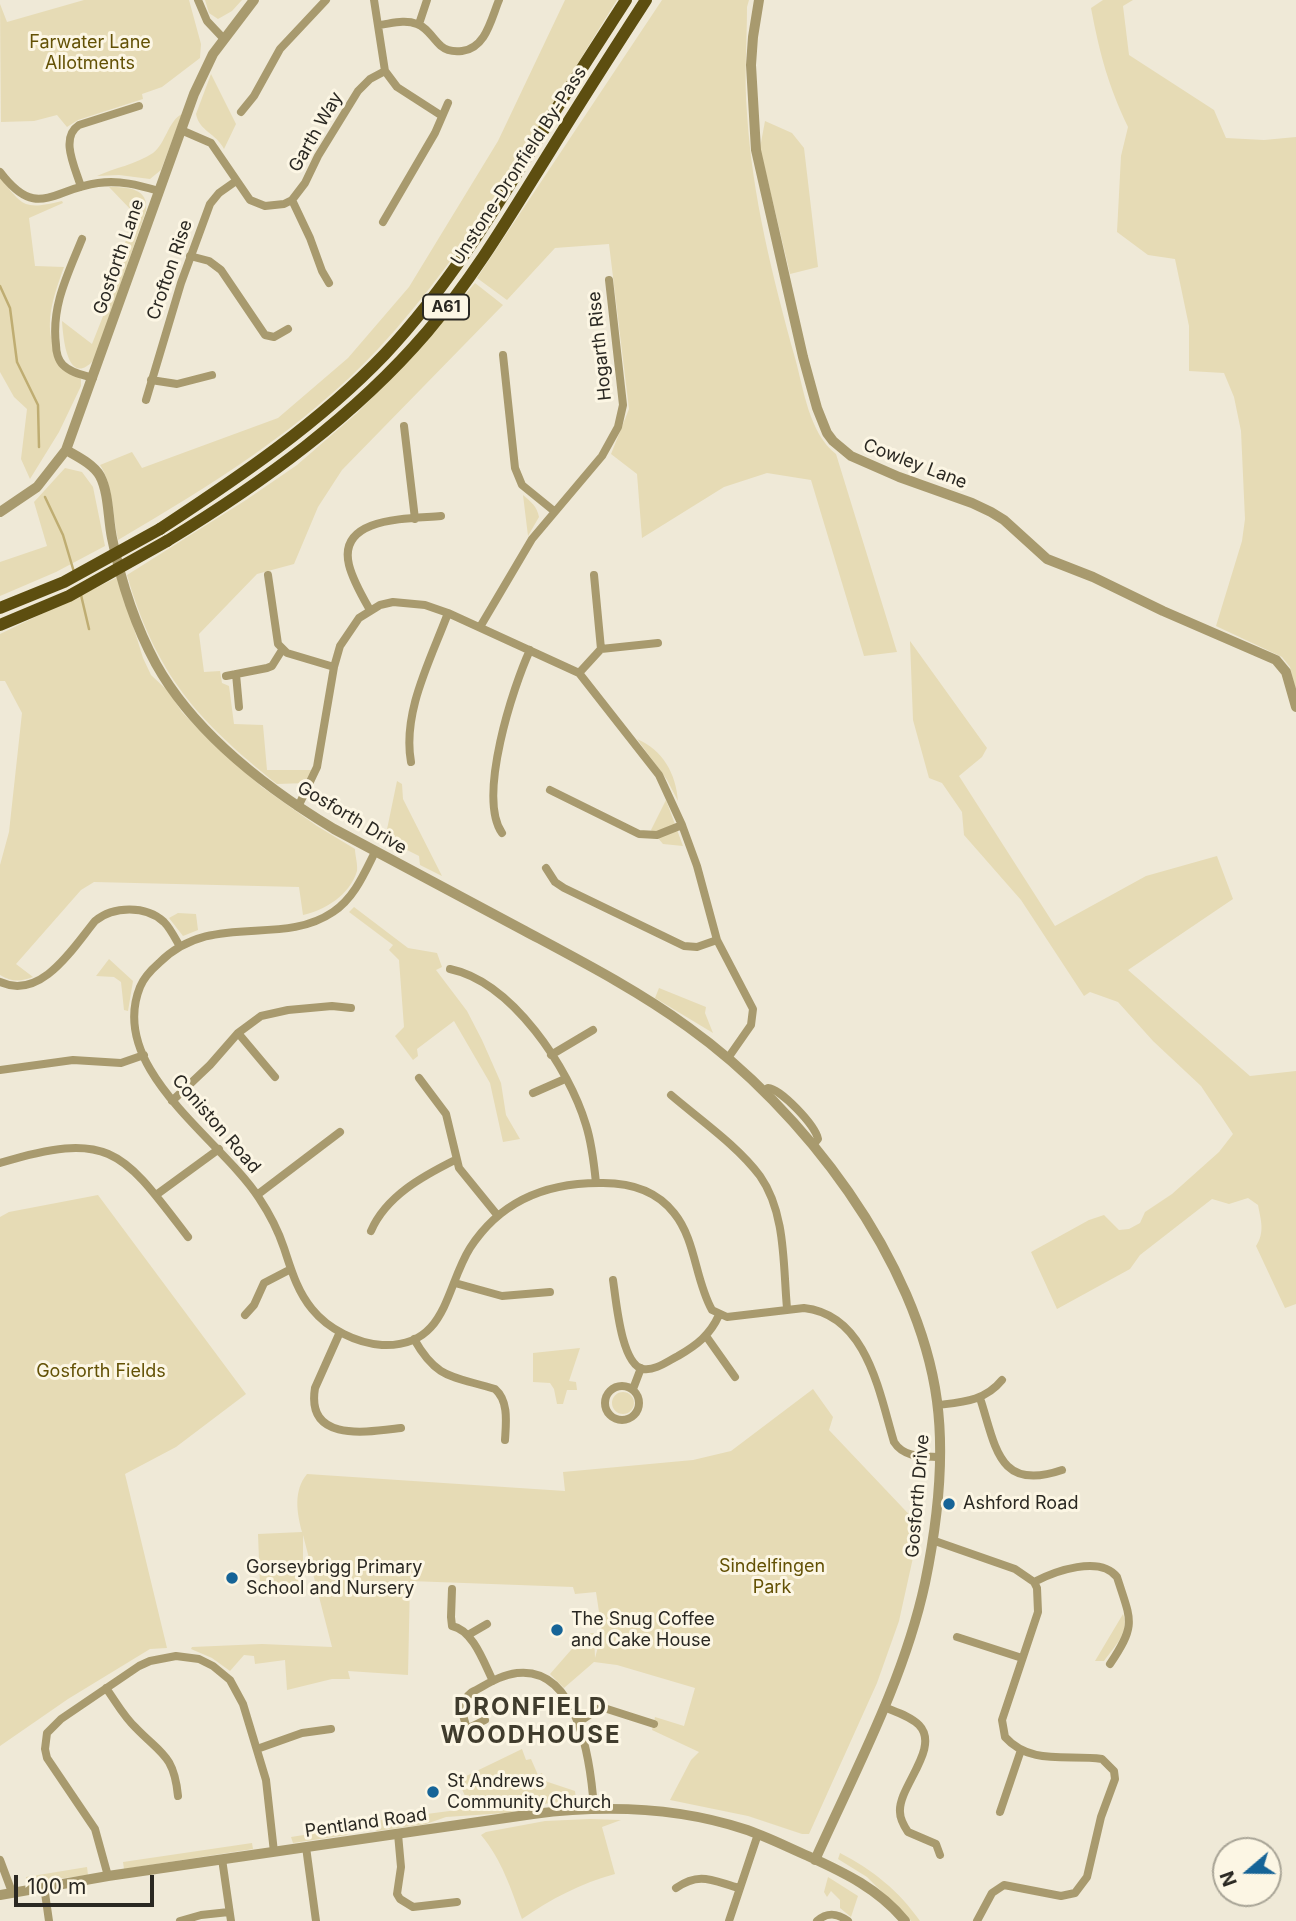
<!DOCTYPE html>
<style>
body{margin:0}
#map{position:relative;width:1296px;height:1921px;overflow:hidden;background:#efe9d7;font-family:Inter,sans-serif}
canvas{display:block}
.north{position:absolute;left:1212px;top:1837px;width:70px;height:70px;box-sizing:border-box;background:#fcf6e4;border:2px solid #a8a496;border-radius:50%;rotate:250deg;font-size:19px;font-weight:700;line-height:28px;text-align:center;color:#2a2822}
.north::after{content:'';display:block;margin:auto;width:24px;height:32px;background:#166497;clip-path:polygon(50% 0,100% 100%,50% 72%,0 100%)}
.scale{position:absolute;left:14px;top:1875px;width:140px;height:32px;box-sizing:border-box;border:4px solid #2a2822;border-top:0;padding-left:9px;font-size:21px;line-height:24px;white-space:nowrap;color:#2a2822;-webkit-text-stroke:5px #fcf6e4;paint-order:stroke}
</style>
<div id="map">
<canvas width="1296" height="1921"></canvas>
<div class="north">N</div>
<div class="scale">100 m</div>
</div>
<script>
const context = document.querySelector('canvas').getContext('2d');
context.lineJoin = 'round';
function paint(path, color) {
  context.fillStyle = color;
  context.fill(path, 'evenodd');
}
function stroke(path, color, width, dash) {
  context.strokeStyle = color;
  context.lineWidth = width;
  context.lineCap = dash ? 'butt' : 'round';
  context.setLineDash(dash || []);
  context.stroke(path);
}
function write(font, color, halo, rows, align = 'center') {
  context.font = font + ' Inter,sans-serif';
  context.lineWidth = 6;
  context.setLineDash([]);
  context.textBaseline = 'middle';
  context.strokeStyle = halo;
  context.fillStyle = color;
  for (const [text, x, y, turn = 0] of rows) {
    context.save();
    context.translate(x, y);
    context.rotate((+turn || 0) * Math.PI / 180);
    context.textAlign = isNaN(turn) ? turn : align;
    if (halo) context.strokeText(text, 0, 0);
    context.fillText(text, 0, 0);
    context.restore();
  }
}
paint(new Path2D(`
 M84,0H189L201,44L200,58L162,87L142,94L143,99L78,120L67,127L57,115L34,121L1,122L0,4L7,22Z
 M205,0H242L232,11L218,19L209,13Z
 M565,0H617C542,119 474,246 378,349C304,428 210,486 118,540C113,517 113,484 100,465L132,452L142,468L278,418L348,358L409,287L498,141Z
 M662,0H749L747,7C747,42 744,78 747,113C752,196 773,278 795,358C804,390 809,433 836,454L897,652L864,656L811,480L767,473L724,487L642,538L637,474L611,454L629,409L609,244L555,248L507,300L477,278Z
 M1103,0H1133L1123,6L1129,55L1214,110L1226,138L1264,140L1296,137V691L1290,667L1282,657L1216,626L1242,541L1245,519L1241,431L1234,397L1224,373L1189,371V326L1175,259L1148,255L1117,232L1121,156L1128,127C1108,85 1100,55 1091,8Z
 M211,74L236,124L224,149C217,134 199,131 196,114Z
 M182,114L161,170L150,179L119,175L97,176C114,168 137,164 153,153C166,143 168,121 182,114Z
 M765,121L792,133L804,148L818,267L790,274L760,148Z
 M0,177C23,207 24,210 62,201L63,203L29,218L35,266L64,267C48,311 37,347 81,379V386L59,432L30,479L21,459L27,409L14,397L0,372Z
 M109,187C128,187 149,188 146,211L94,360C67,389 63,336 62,321L92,344L113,291L133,212Z
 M475,283L503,305L342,470L318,507L294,564L257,574L199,634L204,672L220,671L222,683L229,686L234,724L263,725L267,770H312L307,783L277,784C198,721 156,675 127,575L246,500L297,465L357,413L413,356Z
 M65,468L82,472L93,487L105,546L56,572L0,596V562L47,546L34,502Z
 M523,495C531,502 537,506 539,517L528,536Z
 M118,577L143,658L151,675L168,691L182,712L212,743L262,787L317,826L355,849C355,855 358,865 357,871C350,895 325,910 303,915L299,887L94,882L81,890L16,964L33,977C20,982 12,982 0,975V865L9,832L22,713L5,681H0V634Z
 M910,641L987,748L982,757L959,776L1055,926L1146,876L1217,856L1233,899L1128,970L1250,1076L1296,1071V1304L1285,1308L1256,1246C1265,1232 1261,1221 1258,1205L1248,1198L1229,1204L1212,1199L1140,1255L1130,1269L1057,1309L1031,1252L1089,1220L1104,1215L1119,1230L1129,1229L1140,1223L1145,1212L1172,1194L1219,1152L1233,1134L1201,1086L1153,1041L1118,1002L1090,992L1084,996L1021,900L964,835L962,812L942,783L929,778L913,720Z
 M637,739C663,750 676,774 678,801L667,780Z
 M397,781L402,784L403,799L442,876L420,865L419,856L385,839Z
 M666,800L683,846L663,844L651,830Z
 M354,907L408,948L437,953L442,967L436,970L467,1011L482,1040L501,1083L506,1115L520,1139L503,1142L490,1083L454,1021L417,1049L418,1056L413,1060L395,1036L404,1027L399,960L389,950L393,945L349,912Z
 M178,913L196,914L198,930L183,936L169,918Z
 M109,959L133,981L128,1011L124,1010L121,982L114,977L96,976Z
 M659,988L706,1007L705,1013L713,1033L655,998Z
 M98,1195L246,1394L176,1447L125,1474L167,1648L150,1649L68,1699L0,1746V1217L9,1212Z
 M580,1348L569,1381L576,1382L577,1390H567L563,1404H557L554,1389L550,1383L533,1382V1353Z
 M813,1389L833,1417L829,1430L920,1526L899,1621L877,1683L809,1834H802L748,1816L670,1800L691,1760L699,1752L652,1730L655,1717L684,1726L695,1688L617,1665L594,1662L564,1688L550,1674L585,1634L594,1633L595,1658L602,1632L596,1592L575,1594L573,1587L410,1581L408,1675L348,1671L350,1679H332L287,1690L285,1660L255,1664L254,1656L244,1655L230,1671L212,1658L191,1649L192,1647L262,1644L332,1647L303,1535V1584L260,1585L258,1534L302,1532C297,1513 293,1491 307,1474L565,1491L563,1472L693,1460L731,1451Z
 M612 1403a11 11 0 1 1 22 0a11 11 0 1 1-22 0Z
 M1123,1614C1130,1632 1114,1647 1104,1661H1095Z
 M522,1749L526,1760L531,1759L538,1775L542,1773L545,1781L575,1791L576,1800L549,1803L506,1813L446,1817L426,1824L377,1831L366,1822L457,1810L469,1805L458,1780Z
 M590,1819L621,1820L602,1827L615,1874C581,1883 551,1899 522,1919C511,1889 502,1860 481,1835L486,1832L545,1821Z
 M354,1827L347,1835L293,1843L291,1837Z
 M252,1843L253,1849L124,1869L123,1862Z
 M840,1853C873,1870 899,1891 920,1921H911L867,1877L838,1859Z
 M87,1867L88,1875L26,1883V1877Z
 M828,1877L858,1896L851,1917L840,1908V1900L831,1891L827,1897L824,1892Z`), '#e6dbb5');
stroke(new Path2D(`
 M0,286L10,308L17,362L38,405L39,447
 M45,497L63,535L74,572
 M81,595L89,629`), '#bfad72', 2.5);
stroke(new Path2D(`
 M198,0L207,21L223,38
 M374,0L385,71L397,87L442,116
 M419,24L427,0
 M378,25C390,24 404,19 417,24C428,28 432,38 441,46C447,51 454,52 462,51C486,48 491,19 499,0
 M241,112L254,96L280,49L326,0
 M181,130L211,143L250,200L265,206L284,204L292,200L305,183L318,156L358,91L370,79L385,71
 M0,172C37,221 52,189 98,183C120,180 138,185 159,191
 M81,187C76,169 59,138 79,125L139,106
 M292,200L310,238L322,271L329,283
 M383,222L435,133L448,103
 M82,239C68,274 51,306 56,345C56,351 58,360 63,365C71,373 83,375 93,378
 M190,256L209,261L221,270L265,335L274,337L288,329
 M503,355L515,468L522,485L554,511
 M151,380L177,384L212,375
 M146,400L181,283L210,204L219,193L236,181
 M404,426L415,519
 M268,575L278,644L287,653L334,667
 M594,575L601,649
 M370,610C362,596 353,581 349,565C337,516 410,519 441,516
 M480,627L532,539L602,456L618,427L623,405L609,280
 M579,673L601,649L658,643
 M236,674L239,707
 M226,676L267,668L272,666L282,650
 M411,762C402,712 431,659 448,613
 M550,790L639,834L657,835L682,825
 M298,807L317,767L334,667L340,646L359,618L380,605L393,602L425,605L448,613L579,673L659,775L682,825L697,866L717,940L753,1009L751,1025L728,1058
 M502,833C477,797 513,687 530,650
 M375,852C364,874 354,898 333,912C280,948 212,910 159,963C151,970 144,977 140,987C107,1069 221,1139 259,1198C269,1213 278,1230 284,1248C291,1269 297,1291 312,1309C328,1329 356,1343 382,1345C447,1348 445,1288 470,1248C501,1200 547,1182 603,1183C631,1183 656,1190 674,1213C696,1240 695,1280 712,1310L727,1317L804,1308C867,1315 879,1392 894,1442C904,1458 923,1456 940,1457
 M546,868L555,882L564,888L684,946L697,947L717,940
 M450,969C512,982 569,1068 586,1125C592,1144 594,1163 596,1183
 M0,982C41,1001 73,948 95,921C113,906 146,905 164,922C170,928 175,938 179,945
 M238,1033L275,1077
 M551,1055L593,1030
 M0,1070L73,1060L121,1063L144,1055
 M419,1078L446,1114L459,1168L498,1216
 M764,1091L768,1088C781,1089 815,1125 818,1139L813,1145
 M533,1093L565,1079
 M671,1095C699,1119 738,1146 760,1176C786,1213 783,1265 787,1308
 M172,1101L210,1065L238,1033L261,1016L288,1010L332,1006L351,1008
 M0,1163C111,1129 123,1152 188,1237
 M156,1195L219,1149
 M257,1195L340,1132
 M371,1231C386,1196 423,1176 455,1160
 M613,1280C616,1299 621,1365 643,1369C655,1371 668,1361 678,1356C697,1345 710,1335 719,1315
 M455,1283L502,1296L550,1292
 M245,1315L254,1305L264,1283L291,1269
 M340,1332L315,1388C306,1443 367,1432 401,1428
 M706,1336L735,1377
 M414,1339C437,1380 453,1376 495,1389C509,1401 506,1423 505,1440
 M605 1403a17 17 0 1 1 34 0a17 17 0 1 1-34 0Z
 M633,1389L641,1368
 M980,1398C996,1447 998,1492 1062,1470
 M938,1405C963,1402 985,1401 1002,1380
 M932,1540L1015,1569L1034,1582L1037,1588L1038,1612L1002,1720L1005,1737C1031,1766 1068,1754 1102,1759L1114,1771L1115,1779L1101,1817L1087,1877L1075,1893L1061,1896L1004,1885L992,1893L977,1921
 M1034,1582C1055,1571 1100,1555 1117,1577C1131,1621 1137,1624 1110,1664
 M452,1589L451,1617L452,1626C473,1630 484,1663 493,1681
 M468,1635L487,1624
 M957,1637L1022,1658
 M106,1688C116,1702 124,1717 136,1728C161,1754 174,1755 178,1796
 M884,1707C896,1712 910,1716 919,1725C941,1748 898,1787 900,1812C900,1819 904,1826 908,1832L936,1844L940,1855
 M579,1722L598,1709L604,1708L654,1724
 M467,1728C462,1715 459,1702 472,1692C486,1685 500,1675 517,1673C579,1666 591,1765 594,1809
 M450,1737L485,1720
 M257,1749L302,1733L331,1729
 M1000,1812L1021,1750
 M398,1834L401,1867L397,1894L400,1899L413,1907L457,1902
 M306,1847L316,1921
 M222,1859L231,1921
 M0,1860L12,1892
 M108,1876L95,1829L47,1758L45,1749L47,1733L61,1719L139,1666L150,1661L176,1656L199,1659L213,1666L230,1680L243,1704L266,1780L274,1852
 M44,1886L49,1921
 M676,1888C700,1871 713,1881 739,1888
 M180,1921L201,1915L229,1912
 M729,1921L758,1834
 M817,1921C827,1912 837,1913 848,1921`), '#a89a6e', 8);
stroke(new Path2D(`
 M759,0L753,37L751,65L756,150L803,357L817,408L827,433L833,441L851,456L899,477L972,503L991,512L1004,520L1047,559L1093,577L1163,611L1276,660L1286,672L1296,707
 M66,450C78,457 93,464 100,476C109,493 108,519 112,538C121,582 135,625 156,664C195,734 266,788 334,829C397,863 461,897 525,931C581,961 637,990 688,1027C803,1109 918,1260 937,1401C945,1461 937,1525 925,1583C904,1680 856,1769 815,1860
 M0,512L37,487L66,450L194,94L213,54L254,0
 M0,1895L108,1876L533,1814C603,1805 677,1807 744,1829C766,1836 787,1847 808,1856C845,1873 879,1889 905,1921`), '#a89a6e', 10);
stroke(new Path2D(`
 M160,529C239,477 319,423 385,354C447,288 494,211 541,134C568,89 597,45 626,0
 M167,541C262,483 354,417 427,332C474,277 511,214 549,153C581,101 613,51 646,0`), '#5d4e10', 12);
stroke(new Path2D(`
 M0,608L64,582L160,529
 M0,625L69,596L167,541`), '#5d4e10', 12);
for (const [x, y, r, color] of [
 [949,1504,7,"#166497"],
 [232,1578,7,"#166497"],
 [557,1630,7,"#166497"],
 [433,1792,7,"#166497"]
]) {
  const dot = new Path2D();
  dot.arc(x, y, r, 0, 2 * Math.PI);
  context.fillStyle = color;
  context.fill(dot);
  stroke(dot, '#fcf6e4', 2.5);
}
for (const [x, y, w] of [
 [446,307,46]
]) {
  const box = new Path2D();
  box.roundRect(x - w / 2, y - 12.5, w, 25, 5);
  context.fillStyle = '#fcf6e4';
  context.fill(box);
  stroke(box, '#2a2822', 2);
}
write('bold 16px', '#2a2822', null, [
 ["A61",446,307]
]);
write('18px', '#635105', '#fcf6e4', [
 ["Farwater Lane",90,43],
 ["Allotments",90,64],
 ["Gosforth Fields",101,1372],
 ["Sindelfingen",772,1567],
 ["Park",772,1588]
]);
write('18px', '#2a2822', '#fcf6e4', [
 ["Garth Way",316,132,-60],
 ["Unstone-Dronfield By-Pass",519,166,-57],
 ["Gosforth Lane",119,257,-71],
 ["Crofton Rise",170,270,-71],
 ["Hogarth Rise",600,346,-96],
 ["Cowley Lane",915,464,21],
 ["Gosforth Drive",352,818,31],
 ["Coniston Road",216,1124,49],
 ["Gosforth Drive",918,1496,-85],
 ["Pentland Road",366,1823,-8]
]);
write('18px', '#2a2822', '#fcf6e4', [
 ["Ashford Road",963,1504],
 ["Gorseybrigg Primary",246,1568],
 ["School and Nursery",246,1589],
 ["The Snug Coffee",571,1620],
 ["and Cake House",571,1641],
 ["St Andrews",447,1782],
 ["Community Church",447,1803]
], 'left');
context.letterSpacing = '2px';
write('bold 24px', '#403c2d', '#fcf6e4', [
 ["DRONFIELD",531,1708],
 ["WOODHOUSE",531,1736]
]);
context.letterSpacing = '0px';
</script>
